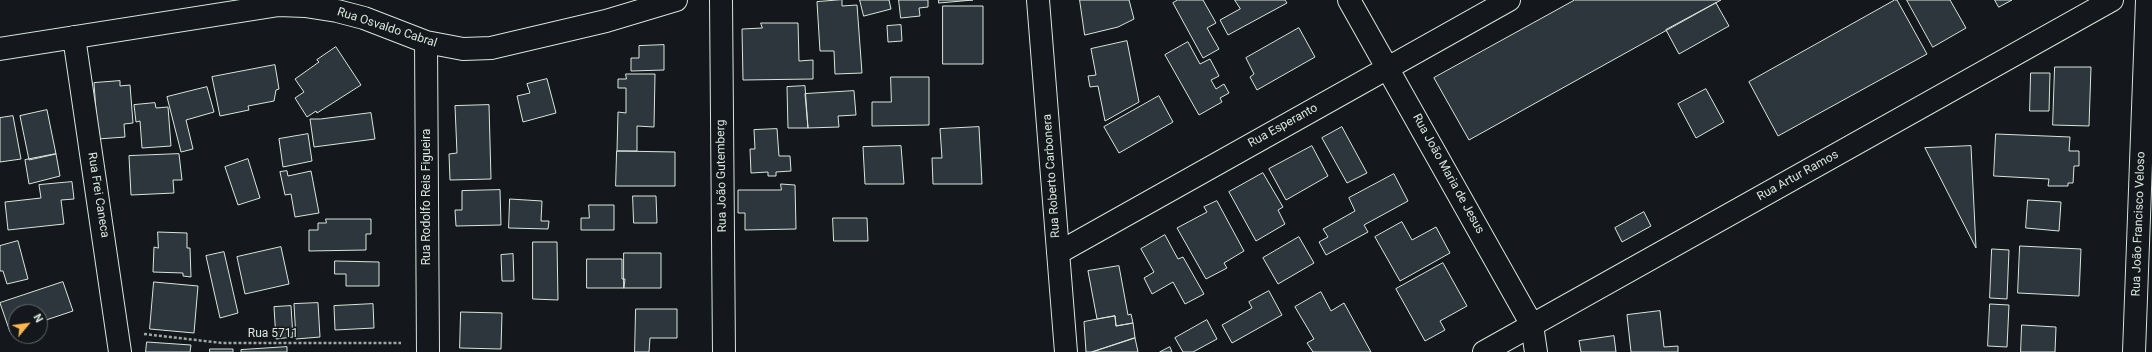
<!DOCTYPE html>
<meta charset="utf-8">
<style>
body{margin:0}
#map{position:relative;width:2152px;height:352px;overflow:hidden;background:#14181c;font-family:Roboto,sans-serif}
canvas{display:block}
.north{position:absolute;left:8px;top:304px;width:40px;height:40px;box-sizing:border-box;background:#14181c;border:1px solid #626a69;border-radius:50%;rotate:61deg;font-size:11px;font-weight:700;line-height:16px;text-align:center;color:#d8e6dc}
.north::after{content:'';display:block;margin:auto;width:14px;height:18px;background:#ffb74d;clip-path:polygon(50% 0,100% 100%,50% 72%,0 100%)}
</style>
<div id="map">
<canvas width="2152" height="352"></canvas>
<div class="north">N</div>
</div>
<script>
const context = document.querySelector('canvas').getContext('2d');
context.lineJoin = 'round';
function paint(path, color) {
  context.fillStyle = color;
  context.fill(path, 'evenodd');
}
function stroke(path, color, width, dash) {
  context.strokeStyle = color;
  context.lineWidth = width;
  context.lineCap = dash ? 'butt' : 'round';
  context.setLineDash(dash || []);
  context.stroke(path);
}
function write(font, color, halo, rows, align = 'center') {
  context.font = font + ' Roboto,sans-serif';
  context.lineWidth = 3;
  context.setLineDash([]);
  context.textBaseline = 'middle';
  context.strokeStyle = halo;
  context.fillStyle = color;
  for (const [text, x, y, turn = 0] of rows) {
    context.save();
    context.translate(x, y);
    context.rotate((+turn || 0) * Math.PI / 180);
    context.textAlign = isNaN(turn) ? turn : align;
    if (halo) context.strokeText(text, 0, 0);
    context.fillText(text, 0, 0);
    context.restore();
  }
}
const building = new Path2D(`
 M842,0V6L857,5L862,73L835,74L834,51H820L817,2Z
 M860,0H889L891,9L864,16Z
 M899,0H928V7L919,8L920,16L901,18Z
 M939,0H973L939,3Z
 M1080,0H1129L1134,19L1118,27L1085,35Z
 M1178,0H1203L1216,23L1207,28L1219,49L1203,58L1173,3Z
 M1235,0H1285L1287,3L1228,35L1220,20L1240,9Z
 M1575,0H1721L1469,140L1434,78Z
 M1895,0H1897L1927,54L1778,136L1749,82Z
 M1907,0H1950L1966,28L1933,47Z
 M1995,0H2012L1999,7Z
 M1716,3L1729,26L1679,54L1666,30Z
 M943,6H983V64H943Z
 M761,23H798L799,61L813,60V79L743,80L742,29L762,28Z
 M901,25L902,41L888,42L887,26Z
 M1299,28L1315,57L1257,90L1250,77L1254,74L1246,58Z
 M1127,41L1139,102L1105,121L1098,86L1090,87L1088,76L1096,75L1091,49Z
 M1188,42L1200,64L1210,59L1219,76L1211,80L1216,89L1224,84L1229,93L1220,98L1222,102L1199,115L1165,55Z
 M664,45V70L631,71V58H639V46Z
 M336,47L361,85L317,113L316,111L307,117L295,98L304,92L295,79L319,62L317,60Z
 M275,65L279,89L276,90L274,101L248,106L249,110L220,116L212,77Z
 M2055,67H2091L2089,126L2053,125Z
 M2031,73H2050L2049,111H2030Z
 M626,74H655L654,127L637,126V151H617L618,112L626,113V88H618V79H626Z
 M891,77H929V125L872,126V102H891Z
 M547,79L556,113L523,122L517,96L530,93L527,84Z
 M120,81V86L130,85L133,123L124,124L125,137L98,139L94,83Z
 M805,86L808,128H788L787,87Z
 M207,87L214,112L186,120L193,149L181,152L167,97Z
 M1706,89L1724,122L1696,138L1678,104Z
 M854,91L856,115L838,116L839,127L808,128L805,94Z
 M1159,96L1173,122L1119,153L1104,127Z
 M155,103L156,108L168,107L171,146L142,148L140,121L136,122L134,105Z
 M489,105L491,179L450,180L449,154L457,153L455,106Z
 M47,110L56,154L29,160L20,116Z
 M371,113L375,139L314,147L310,119H320Z
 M13,116L21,159L0,162V118Z
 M979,127L982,184H933L932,158H942L940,129Z
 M1342,127L1367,173L1347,183L1322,138Z
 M777,129L779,156H790L791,171L776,172V176H768V172L751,173L750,149H755L754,130Z
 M308,134L312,161L283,167L279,139Z
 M1996,134L2070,137L2069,151H2079V166H2074L2073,183H2068V186H2048L2049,179L1994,176Z
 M901,146L904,184H865L863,147Z
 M1312,146L1328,176L1286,200L1269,169Z
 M1971,146L1976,248L1925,148Z
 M617,151L675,152V186H616Z
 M56,154L60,176L29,184L25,160Z
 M179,154L182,180H173L174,193L131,195L129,156Z
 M248,159L260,198L238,205L225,167Z
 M287,171L288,176L311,171L319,213L295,217L291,194L285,195L280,172Z
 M1263,173L1283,207L1278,210L1285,224L1256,241L1229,192Z
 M1394,174L1408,201L1364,225L1368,232L1326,255L1319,242L1328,237L1323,229L1355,211L1349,198Z
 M72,182L74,199L61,200L64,224L8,230L5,202L41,198L39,185Z
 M781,184L795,185L796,229L745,230V213H738V190H781Z
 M500,190L501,225L456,226L455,210H462V191Z
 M633,196H656L657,223H634Z
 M510,199L542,201L541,221H549L548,229L509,228Z
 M2028,200L2061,202L2059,231L2026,228Z
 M1217,201L1244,251L1224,263L1227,268L1206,279L1177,228L1207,212L1204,207Z
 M589,205H614V230H581V218H589Z
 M1644,212L1651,226L1622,242L1615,228Z
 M833,218H867L868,241H834Z
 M326,219H371V234H366V250L309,251V230H318V223H326Z
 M1402,222L1412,240L1436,227L1450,253L1400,281L1375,237Z
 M158,232L187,233V248H190L191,277L183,276V273L153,272L154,247L158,248Z
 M1165,235L1178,259L1183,257L1204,294L1185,304L1173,282L1152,294L1144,278L1154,272L1141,249Z
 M1299,237L1314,263L1278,284L1263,258Z
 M18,241L28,279L7,284L3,271H0V246Z
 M533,242H557L558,300L533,299Z
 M2020,246L2081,249L2079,296L2018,293Z
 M281,247L289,284L245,294L237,257Z
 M1992,249L2009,250L2007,299L1990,298Z
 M224,252L238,313L220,318L206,256Z
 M624,253H661V288H624Z
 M513,254L514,281H502L501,255Z
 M587,259H622V279H625L624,288H587Z
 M335,261L379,262V286H346V274H335Z
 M1443,263L1467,306L1440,321L1445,330L1425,341L1396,289Z
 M1119,266L1128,315L1131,314L1133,323L1116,326L1115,316L1097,319L1088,271Z
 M63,282L73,311L40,322V312H16V330L10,332L0,303Z
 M154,282L198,286L194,333L150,329Z
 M1269,291L1282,315L1232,343L1222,325L1252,308L1249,302Z
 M1321,292L1331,311L1344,303L1371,352H1313L1307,343L1314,339L1295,307Z
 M318,303L320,337L296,339L294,304Z
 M373,304L374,328L335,330L334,306Z
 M1990,304L2009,305L2007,347L1988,346Z
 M291,306L293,337L276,339L274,307Z
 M636,309H677V338H650L649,352H635Z
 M1660,311L1664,347L1678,346V352H1631L1627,315Z
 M461,312L502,313L501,349L460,348Z
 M1115,316L1116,326L1133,323L1135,338L1092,352H1086L1084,322Z
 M1207,320L1217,339L1193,352H1183L1175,338Z
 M2022,325L2056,327L2055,352H2021Z
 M1614,336L1616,352H1581L1579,341Z
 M1135,338L1138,352H1092Z
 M147,342L191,345L190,352H146Z
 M287,347V352H241V350Z
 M1170,347L1172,352H1160Z
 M210,349H233V352H210Z`);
paint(building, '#2c363c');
stroke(building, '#d8e6dc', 1);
const minor = new Path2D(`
 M721,0L724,352
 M1038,0L1066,352
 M1349,0L1532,325L1536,352
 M74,37L120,352
 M426,42L428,352
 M0,49L279,5L305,6L337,11L364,18L426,42L463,49L491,48L606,21L676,0
 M1058,253L1509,0
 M1484,352L2112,0
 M2134,352L2147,0`);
stroke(minor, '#d8e6dc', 24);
stroke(new Path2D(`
 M144,334L222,343H401`), '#9da8a2', 2.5, [3, 2]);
stroke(minor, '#14181c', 22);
write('12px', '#d8e6dc', '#14181c', [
 ["Rua Osvaldo Cabral",387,28,18],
 ["Rua Esperanto",1283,126,-29],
 ["Rua João Maria de Jesus",1448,174,61],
 ["Rua João Gutemberg",722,176,-91],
 ["Rua Roberto Carbonera",1052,176,-94],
 ["Rua Artur Ramos",1798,176,-29],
 ["Rua Frei Caneca",98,195,81],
 ["Rua Rodolfo Reis Figueira",427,197,-90],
 ["Rua João Francisco Veloso",2139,224,-88],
 ["Rua 5711",273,334]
]);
</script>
